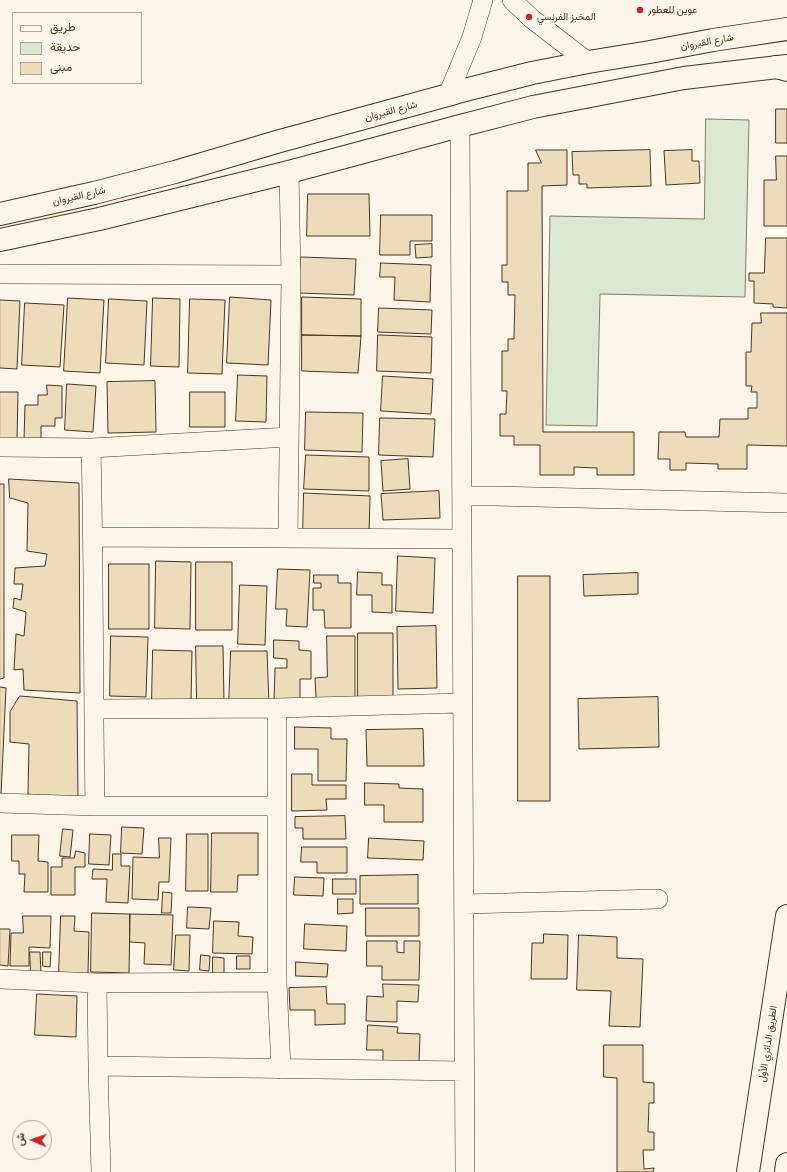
<!DOCTYPE html>
<meta charset="utf-8">
<style>
body{margin:0}
#map{position:relative;width:787px;height:1172px;overflow:hidden;background:#fbf6e9;font-family:Figtree,Vazirmatn,sans-serif}
canvas{display:block}
.legend{position:absolute;left:12px;top:12px;width:130px;height:72px;box-sizing:border-box;background:#fbf6e9;border:1px solid #b4a999;margin:0;padding:5px 7px;list-style:none;font-size:12px;color:#4a3520}
.legend li{display:flex;align-items:center;gap:8px;height:20px}
.legend b{width:20px;border:1px solid #b4a999}
.north{position:absolute;left:12px;top:1120px;width:40px;height:40px;box-sizing:border-box;background:#fbf6e9;border:1px solid #b4a999;border-radius:50%;rotate:272deg;font-size:11px;font-weight:700;line-height:16px;text-align:center;color:#4a3520}
.north::after{content:'';display:block;margin:auto;width:14px;height:18px;background:#c62828;clip-path:polygon(50% 0,100% 100%,50% 72%,0 100%)}
</style>
<div id="map">
<canvas width="787" height="1172"></canvas>
<ul class="legend">
<li><b style="height:5px;background:#fbf6e9"></b>طريق</li>
<li><b style="height:11px;background:#dce7d0"></b>حديقة</li>
<li><b style="height:11px;background:#ecdcbc"></b>مبنى</li>
</ul>
<div class="north">ش</div>
</div>
<script>
const context = document.querySelector('canvas').getContext('2d');
context.lineJoin = 'round';
function paint(path, color) {
  context.fillStyle = color;
  context.fill(path, 'evenodd');
}
function stroke(path, color, width, dash) {
  context.strokeStyle = color;
  context.lineWidth = width;
  context.lineCap = dash ? 'butt' : 'round';
  context.setLineDash(dash || []);
  context.stroke(path);
}
function write(font, color, halo, rows, align = 'center') {
  context.font = font + ' Figtree,Vazirmatn,sans-serif';
  context.lineWidth = 3;
  context.setLineDash([]);
  context.textBaseline = 'middle';
  context.strokeStyle = halo;
  context.fillStyle = color;
  for (const [text, x, y, turn = 0] of rows) {
    context.save();
    context.translate(x, y);
    context.rotate((+turn || 0) * Math.PI / 180);
    context.textAlign = isNaN(turn) ? turn : align;
    if (halo) context.strokeText(text, 0, 0);
    context.fillText(text, 0, 0);
    context.restore();
  }
}
const green = new Path2D(`
 M706,119L749,120L745,297L600,294L597,426L546,425L550,216L704,219Z`);
paint(green, '#dce7d0');
stroke(green, '#887966', 1);
const building = new Path2D(`
 M776,109H787V143H776Z
 M536,150H567V185L542,186L543,432H634V475H597V468L574,467V475H540V445H514V436H500V414H506L507,391H502V351H508V339H514L515,295H508V282H502V265H507V191H528V163H541Z
 M650,150L651,186L587,188V184H579V175H573L572,152Z
 M692,150V161H699L700,183L666,185L664,151Z
 M776,156H787V226H764V180H776Z
 M308,194H369L370,236H307Z
 M381,215H432V241H410V255H380Z
 M766,238H787V308L773,307V304L754,303V281H749V273H764Z
 M432,244V257L416,258L415,245Z
 M301,257L356,259L354,295L300,293Z
 M381,263L431,265L430,302L394,300L395,277H380Z
 M230,297L271,300L268,365L227,363Z
 M302,297L361,299V336L302,335Z
 M68,298L104,300L100,373L64,371Z
 M153,298L180,299L179,367L151,366Z
 M109,299L147,301L144,365L106,363Z
 M190,299L225,300L222,374L188,373Z
 M0,300L20,301L17,369L0,368Z
 M25,303L64,305L60,367L22,365Z
 M379,308L432,310L431,334L378,332Z
 M761,313H787V446L747,445V469H718V464L686,463V470H670V459H658L659,432H685L686,437H719L720,419H748V408H757V392H751L752,386H746V352H751L752,323H761Z
 M302,335L361,336L358,373L302,371Z
 M378,335L432,337L431,373L377,371Z
 M238,375L267,376L266,422L236,421Z
 M383,376L433,379L431,414L381,411Z
 M155,381L156,432L108,433L107,382Z
 M67,384L96,386L93,432L65,430Z
 M47,385L62,386V418H55V426H41V440H24L25,405H38V395H47Z
 M0,392H18L17,439H0Z
 M190,392H225V427H190Z
 M306,412L363,413L362,452L305,450Z
 M380,418L435,419L433,457L379,455Z
 M306,455L369,457V491L304,489Z
 M408,459L410,489L383,491L381,461Z
 M9,479L79,483L80,693L24,690L23,669L14,670L16,634L24,636L26,612L13,608L14,598L21,600L23,584H14L15,568L45,566L47,554L27,551L28,503L10,498Z
 M0,484H4V678L0,679Z
 M439,491L440,518L383,520L381,494Z
 M304,493L370,496L369,535L303,533Z
 M398,556L435,558L433,613L396,611Z
 M156,561L191,562L190,629L155,628Z
 M196,562H232V630H196Z
 M109,564H149V629H109Z
 M278,569L310,570L307,627L286,626L287,609H276Z
 M358,572L382,573V585H392V613L372,612V595H357Z
 M638,573V594L584,596L583,575Z
 M314,575H338V583H351V628H325L324,610H313V588H321V583H314Z
 M518,576H550V801H518Z
 M240,585L267,586L265,645L238,644Z
 M436,626L437,688L398,689L397,627Z
 M358,633H393V697H358Z
 M111,636L148,637L146,697L110,696Z
 M327,636H355V698H316L315,678L327,677Z
 M274,640L299,641V650L311,651V679H300V701H274L275,668H287V659L274,658Z
 M196,646H223L224,702H197Z
 M153,650L192,651L191,701L152,700Z
 M231,651H267L269,705L229,706Z
 M0,687L6,688L1,796H0Z
 M20,696L77,701L78,800L28,794L29,744L10,742V712Z
 M658,697L659,747L579,749L578,699Z
 M295,727L331,728V739H347L346,781H318V749H295Z
 M423,729L424,766H367L366,730Z
 M292,774H312V785H346V799H326L327,810L292,811Z
 M365,783L399,784V788L423,789V822H384V805H365Z
 M345,816L346,839H303V828H295V817Z
 M122,827L144,828L142,854L121,853Z
 M63,829L73,830L70,857L60,856Z
 M212,833H258V875H238L237,892H211Z
 M90,834L111,835L109,865L89,864Z
 M187,834H208V891H186Z
 M12,835H39L38,861L48,862V892H24L25,874H19V861H12Z
 M159,838H171L169,882H159L158,900L132,899L133,857L159,858Z
 M369,838L424,841L423,860L368,858Z
 M302,847H347V873H317V862H301Z
 M76,851L85,853V867H75V895H51V867H62V858H74Z
 M113,854H121V866H130L128,903L106,902L107,879H92L93,869L112,870Z
 M418,875V904H360V876Z
 M295,877L324,878L323,896L294,895Z
 M333,879H356V894H333Z
 M163,892L172,893L171,913H162Z
 M338,899H353V913L338,914Z
 M188,907L211,908L209,929L187,928Z
 M366,908H419V936H366Z
 M92,913L130,914L129,973L91,972Z
 M130,914L173,915L171,965L144,964L145,943L130,942Z
 M23,916H51L50,948L29,947V966H10L11,933H23Z
 M61,916H75L74,931L89,932L88,974L59,973Z
 M214,921L239,922L238,936L253,937L252,954L213,953Z
 M305,924L347,926L346,951L304,949Z
 M0,929H10L8,966L0,965Z
 M544,934L568,935L567,979H531L532,943H543Z
 M176,935H190L189,971L174,970Z
 M579,935L617,937V958L643,959L640,1027L609,1026L611,991L577,990Z
 M367,941H397V952L404,953V941H420L419,980H382V966H367Z
 M30,952H40L41,973H31Z
 M43,952H51L50,967L43,966Z
 M201,955L210,956L209,971L200,970Z
 M237,956H250V969H237Z
 M213,957L224,958V974H213Z
 M296,962L328,964L327,977L296,976Z
 M383,984L419,985L418,1002L397,1001V1022L366,1021L367,996L383,997Z
 M326,987L327,1004H345V1024L315,1025V1010H290L289,988Z
 M37,994L77,996L76,1037L35,1035Z
 M368,1025L398,1027L397,1033L420,1034L419,1062L383,1061V1050H367Z
 M604,1045H643V1082L654,1083V1103H649L648,1132H654V1150H643L644,1169L654,1168L653,1172H617V1078L604,1077Z`);
paint(building, '#ecdcbc');
stroke(building, '#4a3520', 1);
const minor = new Path2D(`
 M512,0L532,19L588,62
 M448,95L472,37L483,0
 M460,126L465,1172
 M0,274L291,275
 M0,447L91,448L289,437
 M91,448C94,567 93,687 95,806
 M462,496H494L787,503
 M93,537L462,539
 M288,538L291,275L289,172
 M277,708L462,703
 M94,709L277,708V982L281,1069
 M0,803L95,806H276
 M464,904L658,899
 M0,979L97,983L277,982
 M97,983L98,1066L101,1172
 M98,1066L464,1071`);
const secondary = new Path2D(`
 M0,214L94,193L175,172L280,141L448,95L461,91L532,73L588,62L650,52L713,40L787,29
 M0,240L99,219L289,172L460,126L533,107L684,78L787,66`);
const primary = new Path2D(`
 M776,67L787,70
 M748,1172L787,916
 M786,1172L787,1164`);
stroke(minor, '#4a3520', 20);
stroke(secondary, '#4a3520', 24);
stroke(primary, '#4a3520', 24);
stroke(minor, '#fbf6e9', 19);
stroke(secondary, '#fbf6e9', 22);
stroke(primary, '#fbf6e9', 22);
for (const [x, y, r, color] of [
 [640,10,4,"#c62828"],
 [529,17,4,"#c62828"]
]) {
  const dot = new Path2D();
  dot.arc(x, y, r, 0, 2 * Math.PI);
  context.fillStyle = color;
  context.fill(dot);
  stroke(dot, '#fbf6e9', 1.5);
}
write('10px', '#4a3520', '#fbf6e9', [
 ["عوين للعطور",648,10],
 ["المخبز الفرنسي",537,17]
], 'left');
write('10px', '#4a3520', '#fbf6e9', [
 ["شارع القيروان",707,42,-10],
 ["شارع القيروان",391,111,-15],
 ["شارع القيروان",79,196,-13],
 ["الطريق الدائري الأول",768,1044,-81]
]);
</script>
